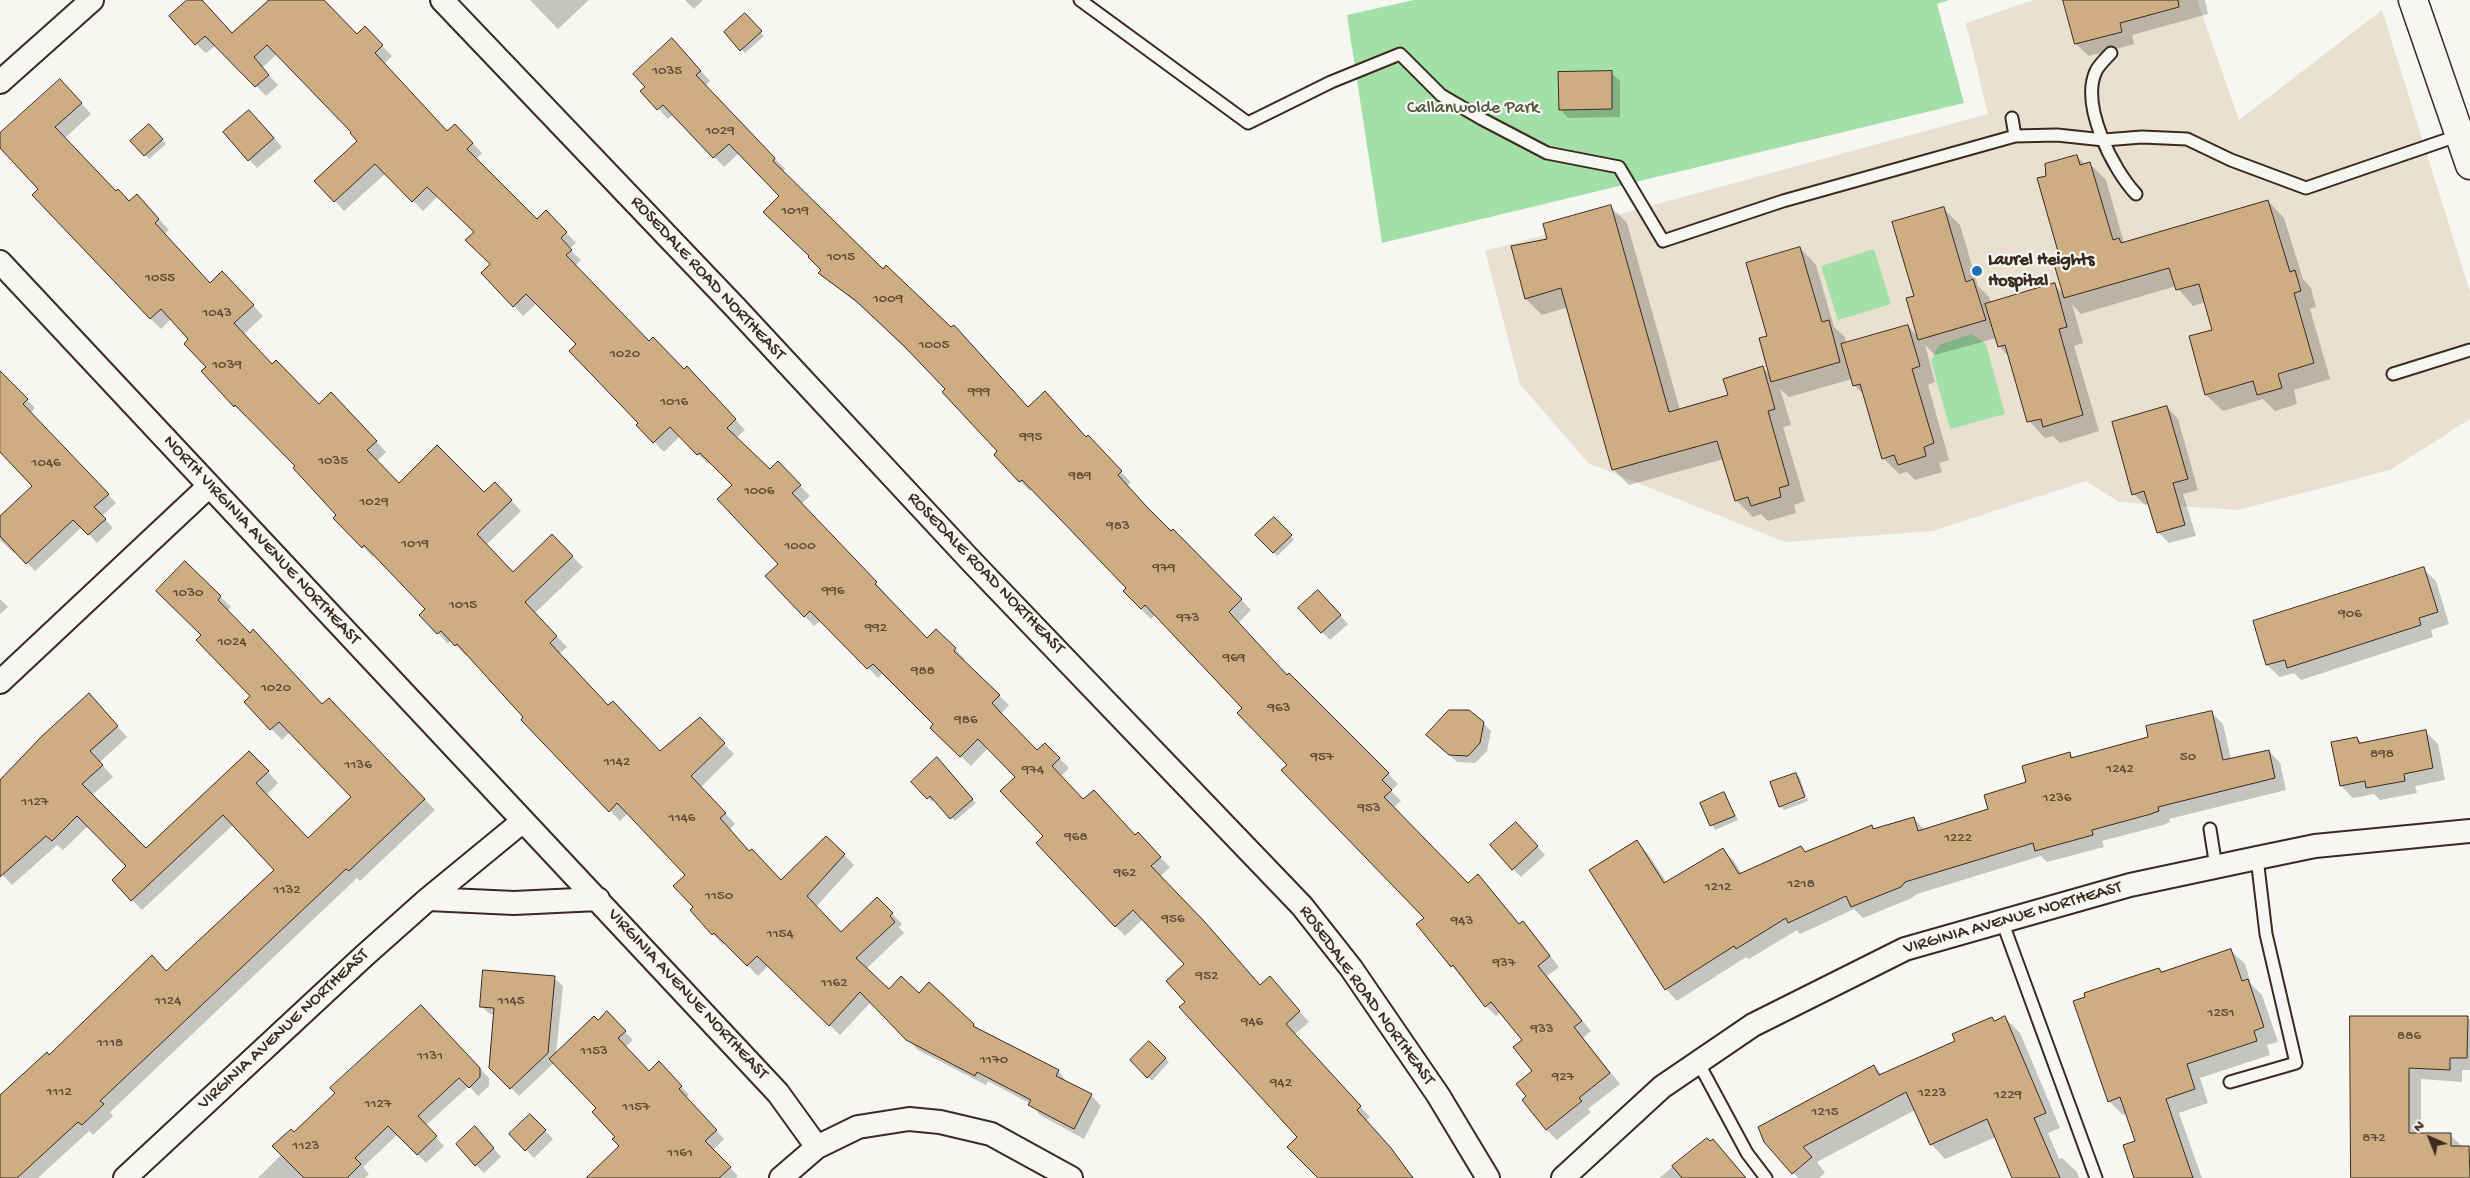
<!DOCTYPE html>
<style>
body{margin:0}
#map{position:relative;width:2470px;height:1178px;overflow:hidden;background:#f6f6f2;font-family:"Gochi Hand",sans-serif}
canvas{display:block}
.north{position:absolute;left:2405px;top:1113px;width:50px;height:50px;-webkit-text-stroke:4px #f6f6f2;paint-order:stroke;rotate:316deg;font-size:14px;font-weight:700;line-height:20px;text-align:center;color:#3b2a1e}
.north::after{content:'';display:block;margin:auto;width:18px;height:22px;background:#3b2a1e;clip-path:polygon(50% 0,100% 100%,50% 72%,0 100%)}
</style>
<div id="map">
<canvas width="2470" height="1178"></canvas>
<div class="north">N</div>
</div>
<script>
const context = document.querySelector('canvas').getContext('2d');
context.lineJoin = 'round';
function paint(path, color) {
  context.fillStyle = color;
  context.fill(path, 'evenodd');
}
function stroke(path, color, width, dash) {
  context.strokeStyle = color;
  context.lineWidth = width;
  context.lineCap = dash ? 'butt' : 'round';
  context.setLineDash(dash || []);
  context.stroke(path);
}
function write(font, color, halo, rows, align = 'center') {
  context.font = font + ' "Gochi Hand",sans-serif';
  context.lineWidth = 4.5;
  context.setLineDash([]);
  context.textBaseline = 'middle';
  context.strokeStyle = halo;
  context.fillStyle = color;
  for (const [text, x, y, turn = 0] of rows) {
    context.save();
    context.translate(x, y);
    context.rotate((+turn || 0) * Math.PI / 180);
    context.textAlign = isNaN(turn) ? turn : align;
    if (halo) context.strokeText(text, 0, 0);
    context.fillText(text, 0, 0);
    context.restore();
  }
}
paint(new Path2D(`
 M2033,0H2197L2239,120L2382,10L2470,292V419L2390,470L2238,510L2119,502L2086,481L1933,531L1785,542L1588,463L1520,384L1485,251L1988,114L1966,23Z`), '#eae0d0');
paint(new Path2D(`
 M1414,0H1949L1937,4L1964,103L1382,243L1347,15Z
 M1874,249L1891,304L1838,320L1821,266Z
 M1972,334L1986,344L2005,414L1950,429L1931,361L1939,345Z`), '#a3e0a7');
paint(new Path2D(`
 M189,0H201L233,35L267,1L266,0H322L357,36L365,28L392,56L384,64L448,132L455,125L482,153L476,159L537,221L556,222L576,243L569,249L581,260L575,266L649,343L684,371L697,378L745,430L736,438L770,470L778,463L810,496L801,504L885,593L883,595L927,639L936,631L965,659L963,661L1009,705L1001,714L1038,752L1045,744L1069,768L1061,776L1084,801L1147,844L1170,867L1160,877L1260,986L1279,988L1309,1022L1294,1035L1370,1117L1366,1121L1414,1178H1318L1299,1137L1186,1002V964L1143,919L1125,936L1037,843L1045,836L1016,777L988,748L971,766L931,728L935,724L883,673L878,678L821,620L814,626L766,576L780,564L734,485L711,462L708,464L680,436L664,452L637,425L640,423L577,344L537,303L523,316L514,306L475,232L438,196L423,211L386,173L344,211L335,201L359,142L353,132L277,54L262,68L278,85L266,96L216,45L206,53L196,44Z
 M530,0H589L558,29Z
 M685,0H703L694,9Z
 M2065,0H2205L2208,14L2132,35L2134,44L2089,56L2076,44Z
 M745,15L764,36L745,53L725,32Z
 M682,50L710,81L705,86L785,169L782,172L1029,408L1045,392L1055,402L1087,438L1131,482L1127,486L1171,533L1173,530L1251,610L1238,623L1287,677L1289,675L1398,784L1391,791L1401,801L1393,808L1468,885L1478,876L1520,925L1523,923L1533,933L1559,967L1547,976L1591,1031L1583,1038L1620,1084L1588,1109L1591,1112L1557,1140L1547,1130L1524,1100L1528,1096L1534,1071L1524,1040L1501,1012L1496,1016L1486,1006L1452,966L1426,918L1288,765L1244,708L1156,614L1151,619L1141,609L1125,591L1128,588L1032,489L1030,491L1020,481L995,455L999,451L947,389L867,311L820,273L823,270L780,196L739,153L724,167L674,114L668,119L642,91Z
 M1611,73L1620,81V117L1568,118L1560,109Z
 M70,91L91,114L65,138L116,192L130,203L147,206L169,230L164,234L210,284L232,283L263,316L244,334L273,366L319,406L342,404L386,452L377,461L400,485L505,494L521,511L486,545L513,574L552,536L583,567L535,613L567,647L559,654L609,707L660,753L700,719L734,754L701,787L735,824L729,830L750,853L781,881L826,837L854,865L816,907L841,934L888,909L902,924L899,927L904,933L866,969L889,991L919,995L929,984L978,1029L1058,1071L1068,1083L1091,1095L1101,1106L1084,1139L1040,1115L1031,1104L988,1081L986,1085L918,1050L871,1002L840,1035L768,966L758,976L725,943L723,945L713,934L691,910L694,907L687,875L628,813L620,821L467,654L466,656L451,640L448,644L438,633L427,609L375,555L373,557L334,518L337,515L297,466L246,415L245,416L235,406L189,338L171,319L161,329L150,318L0,146V135Z
 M257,119L282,147L257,168L224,133Z
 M149,125L166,144L149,159L132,141Z
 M2077,156L2085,165L2090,164L2106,180L2124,243L2268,201L2284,218L2303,279L2311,288L2316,307L2310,309L2330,379L2294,390L2297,404L2275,411L2263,399L2223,411L2206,395L2214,331L2206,302L2193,306L2176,286L2081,314L2072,304L2083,343L2074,346L2099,431L2060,443L2053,436L2045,438L2029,421L2010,358L1999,346L1996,338L1935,355L1925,345L1935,382L1928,385L1949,460L1939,463L1942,472L1915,480L1907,472L1899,474L1883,458L1864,395L1854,385L1852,379L1789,397L1780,389L1791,425L1783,427L1805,501L1794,505L1796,513L1768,521L1761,514L1753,517L1736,500L1724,459L1629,485L1613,469L1568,307L1542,315L1526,299L1512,247L1549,240L1611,207L1627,223L1680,410L1729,396L1763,368L1771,376L1768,337L1800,248L1816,265L1834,327L1845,337L1846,344L1908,326L1918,337L1915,297L1944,209L1960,225L1978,286L1989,297L1991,303L2054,285L2064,294L2061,256L2048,176Z
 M0,371L35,408L30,413L116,503L102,516L113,528L97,543L82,527L35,571L16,551L14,553L0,540V518L33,486L0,451Z
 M2167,407L2178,419L2198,490L2183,494L2196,536L2169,543L2158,532L2149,504L2145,505L2134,494Z
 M1274,518L1294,540L1277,556L1257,535Z
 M185,563L231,607L227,611L323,705L339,710L435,810L360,881L357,878L110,1112L113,1116L93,1135L89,1131L38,1178H0V1095L49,1056L167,972L275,870L234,824L142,910L132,900L128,866L88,826L63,850L57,845L12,885L0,872V781L99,706L127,737L100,762L113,777L92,795L146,850L260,763L278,783L266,795L308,840L353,797L290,732L282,740L246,702L251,696L203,636Z
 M2423,569L2436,581L2449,624L2431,630L2433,637L2301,680L2294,673L2280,677L2267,665L2254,622Z
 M0,599L8,607L0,614Z
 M1326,600L1348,624L1330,640L1322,632Z
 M2211,712L2223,724L2231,759L2269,751L2280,763L2286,790L2169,819L2170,822L2163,825L2102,841L2104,847L2047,862L2041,856L1917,894L1912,898L1863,918L1854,909L1800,934L1797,930L1749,959L1746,957L1677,1001L1666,989L1637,842L1648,854L1667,883L1723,850L1734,861L1742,874L1801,847L1807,853L1872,827L1875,830L1913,818L1925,830L1989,810L2070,754L2074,758L2150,738Z
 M1483,723L1491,731L1487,751L1475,763L1457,762L1435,742Z
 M2426,732L2438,744L2445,780L2415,786L2417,793L2380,800L2374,794L2353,798L2341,786L2357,738L2363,744Z
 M941,762L976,803L955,821L934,799L932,802L913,782Z
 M1796,774L1800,778L1806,796L1780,805Z
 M1724,793L1738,820L1715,830L1701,803Z
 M1807,798L1808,801L1784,810L1781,807Z
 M1524,832L1545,855L1521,877L1513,869Z
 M2230,950L2245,964L2251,984L2262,995L2278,1042L2267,1045L2270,1055L2200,1078L2208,1103L2179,1113L2202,1178H2135L2137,1142L2127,1114L2123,1115L2109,1101L2159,969L2163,973Z
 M554,978L563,986L556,1054L607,1013L633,1040L625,1047L650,1073L667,1071L689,1095L686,1097L724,1139L713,1150L738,1176L736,1178H587L620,1146L597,1108L554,1063L519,1096L490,1067L495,1015L490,1014L481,1006Z
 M430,1016L489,1078V1086L478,1096L469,1086L425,1126L444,1146L426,1163L398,1134L363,1167L369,1174L365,1178H258L282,1154L294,1134Z
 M2351,1017H2467L2470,1020V1070H2462V1082L2421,1079V1134L2450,1135L2463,1147H2469L2470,1178H2352Z
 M2005,1018L2020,1033L2060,1128L2048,1133L2059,1159L2062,1158L2077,1172L2079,1178H2013L1996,1137L1945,1159L1931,1144L1915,1110L1817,1162L1825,1173L1819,1178H1798L1766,1142L1874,1066L1882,1075L1956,1042L1992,1019L1995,1022Z
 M1149,1042L1169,1062L1152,1081L1131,1060Z
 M530,1115L553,1139L534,1158L511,1134Z
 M483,1136L501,1157L484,1173L476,1165Z
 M1707,1139L1710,1143L1713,1140L1746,1178H1659Z`), '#0003');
const building = new Path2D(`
 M187,0H202L232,33L269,0H324L357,34L365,26L383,45L375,53L425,107L447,131L455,124L473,143L467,149L537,219L546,210L567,232L561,238L572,250L566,255L649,341L653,337L684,369L687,366L736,419L727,428L770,469L778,461L801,485L792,493L877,582L875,584L927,638L936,629L956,648L954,651L1000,695L992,703L1002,714L1037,750L1045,743L1060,758L1052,766L1083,799L1094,790L1135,835L1138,832L1161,857L1151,866L1204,921L1260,985L1270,976L1300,1011L1286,1024L1361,1106L1357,1110L1391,1148L1413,1178H1318L1287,1147L1297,1137L1179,1007L1185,1002L1166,981L1184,964L1133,910L1115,927L1036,843L1043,836L1000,791L1015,777L978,739L960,757L930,728L933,724L873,664L867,669L810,611L804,617L765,576L778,564L717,499L732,485L700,453L697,455L670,427L653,443L636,425L638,423L569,351L576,344L526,294L513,307L481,273L490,264L465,240L474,232L427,187L412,202L375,164L334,202L314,181L357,141L350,133L351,132L267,45L254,57L269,75L255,87L205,36L195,45L169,16Z
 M2063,0H2178L2179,7L2120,23L2122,32L2075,44Z
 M745,13L762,31L740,51L724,32Z
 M672,38L701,71L696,75L775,158L773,161L883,269L886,265L951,327L954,325L1028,407L1045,391L1086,437L1088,435L1122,471L1118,475L1147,507L1171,531L1173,529L1242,599L1229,612L1287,675L1289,673L1389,773L1382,780L1392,790L1384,797L1468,883L1478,874L1519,924L1523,921L1550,956L1538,966L1582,1021L1574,1027L1610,1073L1579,1098L1582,1101L1546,1130L1522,1100L1526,1096L1516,1084L1532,1071L1513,1047L1522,1040L1491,1002L1485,1007L1453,965L1451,967L1416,924L1424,918L1281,770L1287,765L1237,713L1242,708L1145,605L1141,609L1123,591L1126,588L1060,519L1022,480L1019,482L994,455L997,451L942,392L945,389L904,346L856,301L818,273L821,270L808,257L809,256L763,212L779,196L729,144L713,158L663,105L657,110L640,91L645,87L633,74Z
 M1612,71V109L1559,110L1558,72Z
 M60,79L82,103L55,127L116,191L118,189L129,201L137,194L159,219L155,223L210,283L222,271L254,305L234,323L272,364L276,360L319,404L331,392L377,441L367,450L399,483L437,445L484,492L495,482L512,500L477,534L513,572L552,534L573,556L525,602L557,636L550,643L608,705L613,701L660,751L700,717L725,743L691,776L726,813L720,818L749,851L752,849L781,880L826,836L845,854L807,896L841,932L877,897L893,913L890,916L895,922L856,958L889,989L901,976L919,993L929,982L974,1024L973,1026L1059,1070L1056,1076L1092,1094L1074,1129L1028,1105L1031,1100L977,1072L975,1076L906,1040L860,992L829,1026L757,956L747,966L714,933L712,935L690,910L693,907L673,886L685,875L617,803L609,812L521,720L523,717L457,644L455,646L441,631L437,634L419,615L425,609L364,545L362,548L333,518L336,515L293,468L295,466L235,405L234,407L201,371L206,367L184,344L188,339L161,309L150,319L32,195L38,189L0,148V133Z
 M249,110L274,138L248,161L223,132Z
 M149,124L163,139L144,156L130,141Z
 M2077,155L2080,165L2090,162L2113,240L2119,238L2121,243L2268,200L2290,272L2295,270L2301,291L2294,293L2314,363L2278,374L2282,388L2257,395L2253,381L2205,395L2189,336L2212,330L2199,284L2176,290L2169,268L2064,298L2052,257L2059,255L2037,178L2046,176L2045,164Z
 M1611,205L1669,412L1728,395L1723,379L1763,366L1775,409L1768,411L1789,485L1779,488L1781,497L1751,506L1748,497L1735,501L1717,441L1612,470L1561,288L1525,299L1511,246L1547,239L1543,224Z
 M1944,207L1966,282L1973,279L1986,320L1918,340L1906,298L1914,296L1892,222Z
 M1800,247L1822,322L1829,320L1840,362L1771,382L1759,338L1767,336L1746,263Z
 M2055,283L2067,327L2059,329L2083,415L2043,427L2041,419L2027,422L2005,345L1998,347L1985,304Z
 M1908,325L1920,366L1912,369L1934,443L1924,447L1926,456L1898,465L1894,455L1882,459L1860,384L1853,386L1841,344Z
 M0,371L28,399L23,404L109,494L94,507L106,519L88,535L73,520L26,564L0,536V516L32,486L0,452Z
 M2167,406L2188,479L2173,483L2185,525L2157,533L2144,491L2132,495L2112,422Z
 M1274,517L1292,535L1273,553L1255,535Z
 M185,561L221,596L218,600L250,633L253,629L322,704L329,698L425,799L349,871L346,869L100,1101L104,1104L82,1125L78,1122L17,1178H0V1095L47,1052L49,1055L152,955L166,971L274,870L223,815L131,901L112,880L126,866L77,816L52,841L46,836L0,877V780L41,737L89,693L118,726L90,751L103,765L82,784L146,848L249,751L269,771L256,783L308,838L351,797L279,722L270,730L244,702L250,696L196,640L201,635L156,591Z
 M2424,567L2438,612L2419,618L2421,625L2287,668L2285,660L2266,665L2253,621Z
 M1318,590L1341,615L1321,633L1298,608Z
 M1449,710H1469L1484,722L1480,743L1468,756L1449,755L1426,735Z
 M2212,711L2223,760L2269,750L2275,778L2158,807L2159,811L2151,814L2092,830L2093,835L2035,851L2033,843L1905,882L1901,887L1851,907L1846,896L1788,923L1786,918L1736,949L1734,946L1665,990L1589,870L1637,840L1664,883L1723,848L1739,874L1801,846L1805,852L1872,825L1873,829L1914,817L1918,831L1988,809L1984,795L2026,782L2022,766L2070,752L2071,758L2148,737L2146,726Z
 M2426,730L2433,768L2404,774L2405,781L2366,788L2365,781L2340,786L2331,742L2357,737L2359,743Z
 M937,757L973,799L950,819L930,796L927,799L911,782Z
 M1796,773L1805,797L1779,807L1770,782Z
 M1724,792L1735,816L1710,826L1700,803Z
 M1516,822L1538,846L1512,870L1490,845Z
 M2231,949L2242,981L2248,979L2264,1027L2254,1031L2257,1041L2187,1064L2195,1089L2166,1099L2193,1178H2134L2123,1145L2135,1141L2120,1097L2108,1102L2073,1001L2085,997L2084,993L2125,979L2159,968L2161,972Z
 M483,970L555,976L548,1053L510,1089L489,1068L494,1008L480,1007Z
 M421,1005L480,1068V1077L469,1088L459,1078L418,1116L437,1136L417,1155L388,1126L355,1158L361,1164L347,1178H304L272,1146L291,1129L294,1132L335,1093L330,1088Z
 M607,1011L626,1031L618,1038L649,1071L659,1061L682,1086L679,1089L717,1130L705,1141L731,1167L719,1178H586L619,1146L612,1139L615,1137L592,1112L596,1108L549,1059L594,1016L598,1020Z
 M2005,1016L2046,1113L2034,1118L2060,1178H2012L1987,1119L1930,1145L1906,1092L1803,1147L1812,1157L1792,1174L1764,1142L1758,1127L1874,1065L1879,1075L1955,1041L1952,1034L1992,1017L1994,1021Z
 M2350,1016H2468L2467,1058H2450V1070L2409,1068V1133H2451V1146H2469L2470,1178H2351Z
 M1149,1041L1166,1058L1147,1078L1130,1060Z
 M530,1114L546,1130L525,1151L509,1134Z
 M475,1126L494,1148L475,1166L456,1144Z
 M1707,1138L1710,1141L1713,1139L1746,1178H1682L1672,1166Z`);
paint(building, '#cfad82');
stroke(building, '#3b2a1e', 1);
const lane = new Path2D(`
 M1080,0L1248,123L1331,82L1400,54L1441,95L1482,119L1547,153L1619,167L1663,241L1783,201L2015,136L2057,135L2104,140L2142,137L2187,139L2231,160L2306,188L2460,135
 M2111,53C2106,58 2099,65 2096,71C2080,105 2113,170 2136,194
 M2012,118L2015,136
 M2393,374L2470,350
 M2210,829L2216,867
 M2002,921L2096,1178
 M1698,1062L1747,1153L1766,1178
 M2230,1082L2296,1063L2266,934L2257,858`);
const street = new Path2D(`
 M442,0L734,306L972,562L1302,906L1351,968L1438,1095L1488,1178
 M0,82L92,0
 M0,262L778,1093L817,1147
 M0,682L209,486
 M428,899L523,821
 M125,1178L364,956L428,899L514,903L598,899
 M781,1178L817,1147L858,1127L909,1119L940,1122L991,1134L1071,1178
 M1563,1178L1662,1087L1753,1025L1905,949L2130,885L2257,858L2315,846L2470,831`);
const secondary = new Path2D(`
 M2413,0L2470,165`);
stroke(lane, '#3b2a1e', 15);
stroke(street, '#3b2a1e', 26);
stroke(secondary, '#3b2a1e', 31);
stroke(lane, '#f6f6f2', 11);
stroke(street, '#f6f6f2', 22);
stroke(secondary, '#f6f6f2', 28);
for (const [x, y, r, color] of [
 [1977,271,6,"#1f6fb2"]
]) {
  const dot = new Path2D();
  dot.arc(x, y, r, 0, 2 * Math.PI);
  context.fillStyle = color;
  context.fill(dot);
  stroke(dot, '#f6f6f2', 2);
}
write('15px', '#604b37', null, [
 ["1035",667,72],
 ["1029",720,132],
 ["1019",795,212],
 ["1015",841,258],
 ["1055",160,279],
 ["1009",888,300],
 ["1043",217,314],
 ["1005",934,346],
 ["1020",625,355],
 ["1039",227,366],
 ["999",979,393],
 ["1016",674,403],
 ["995",1031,438],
 ["1035",333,462],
 ["1046",46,464],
 ["989",1080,477],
 ["1006",759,492],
 ["1029",374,503],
 ["983",1118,527],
 ["1019",415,545],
 ["1000",800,547],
 ["979",1164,569],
 ["996",833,592],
 ["1030",188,594],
 ["1015",463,606],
 ["906",2350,615],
 ["973",1188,619],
 ["992",876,629],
 ["1024",232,643],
 ["969",1234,659],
 ["988",923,672],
 ["1020",276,689],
 ["963",1279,709],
 ["986",966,721],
 ["898",2382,755],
 ["957",1322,758],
 ["50",2188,758],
 ["1142",617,763],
 ["1136",358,766],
 ["1242",2120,770],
 ["974",1033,771],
 ["1236",2057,799],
 ["1127",35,803],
 ["953",1369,809],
 ["1146",682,819],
 ["968",1076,838],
 ["1222",1958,839],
 ["962",1125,874],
 ["1218",1801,885],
 ["1212",1718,888],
 ["1132",287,891],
 ["1150",719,897],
 ["956",1173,920],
 ["943",1462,922],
 ["1154",780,935],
 ["937",1504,964],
 ["952",1207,977],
 ["1162",834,984],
 ["1124",168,1002],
 ["1145",511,1002],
 ["1251",2221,1014],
 ["946",1252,1023],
 ["933",1542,1030],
 ["886",2409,1037],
 ["1118",110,1044],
 ["1153",594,1052],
 ["1131",430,1057],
 ["1170",994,1061],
 ["927",1563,1078],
 ["942",1281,1084],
 ["1112",59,1093],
 ["1223",1932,1094],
 ["1229",2008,1096],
 ["1127",378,1105],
 ["1157",636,1108],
 ["1215",1825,1113],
 ["872",2374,1139],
 ["1123",306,1147],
 ["1161",680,1154]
]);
write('18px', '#555840', '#f6f6f2', [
 ["Callanwolde Park",1473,109]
]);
write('bold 18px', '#3b2a1e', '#f6f6f2', [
 ["Laurel Heights",1988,261],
 ["Hospital",1988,282]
], 'left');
write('18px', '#3b2a1e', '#f6f6f2', [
 ["ROSEDALE ROAD NORTHEAST",707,279,47],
 ["NORTH VIRGINIA AVENUE NORTHEAST",261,541,47],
 ["ROSEDALE ROAD NORTHEAST",985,574,46],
 ["VIRGINIA AVENUE NORTHEAST",2013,919,-16],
 ["VIRGINIA AVENUE NORTHEAST",687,995,47],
 ["ROSEDALE ROAD NORTHEAST",1366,996,54],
 ["VIRGINIA AVENUE NORTHEAST",284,1030,-43]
]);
</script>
